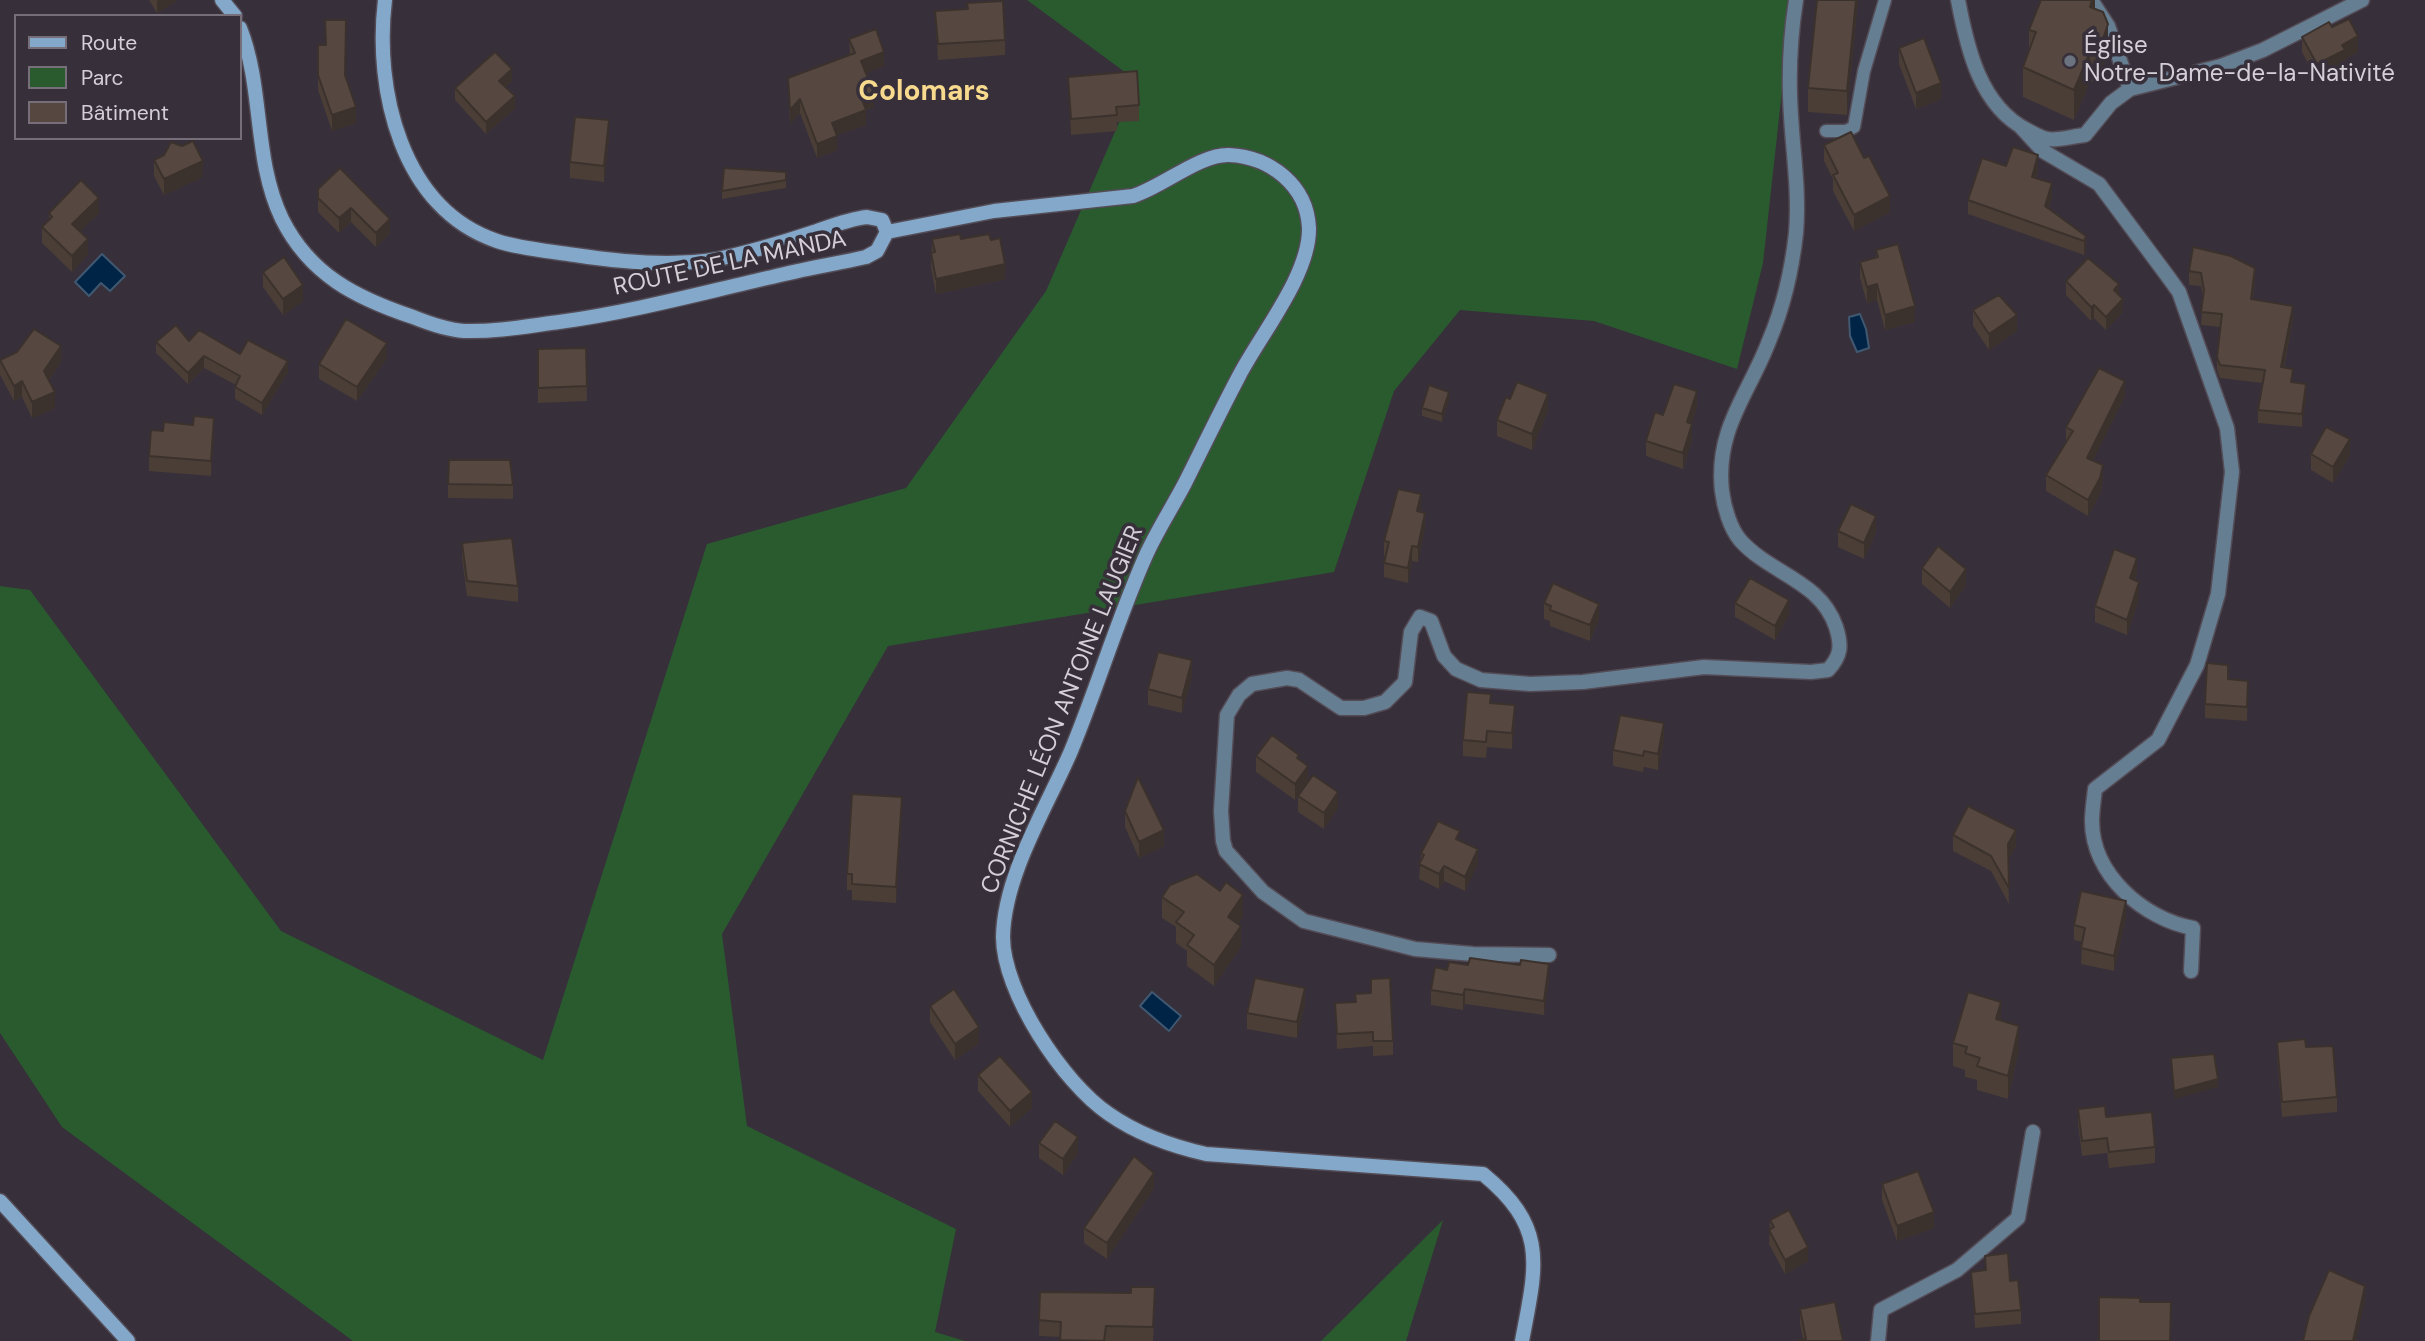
<!DOCTYPE html>
<meta charset="utf-8">
<style>
body{margin:0}
#map{position:relative;width:2425px;height:1341px;overflow:hidden;background:#372f3a;font-family:"DM Sans",sans-serif}
canvas{display:block}
.legend{position:absolute;left:14px;top:14px;width:228px;height:126px;box-sizing:border-box;background:#372f3a;border:2px solid #766f79;margin:0;padding:9px 12px;list-style:none;font-size:21px;color:#d5d0d8}
.legend li{display:flex;align-items:center;gap:14px;height:35px}
.legend b{width:35px;border:2px solid #766f79}
</style>
<div id="map">
<canvas width="2425" height="1341"></canvas>
<ul class="legend">
<li><b style="height:9px;background:#83a8c9"></b>Route</li>
<li><b style="height:19px;background:#2a5b2f"></b>Parc</li>
<li><b style="height:19px;background:#564840"></b>Bâtiment</li>
</ul>
</div>
<script>
const context = document.querySelector('canvas').getContext('2d');
context.lineJoin = 'round';
function paint(path, color) {
  context.fillStyle = color;
  context.fill(path, 'evenodd');
}
function stroke(path, color, width, dash) {
  context.strokeStyle = color;
  context.lineWidth = width;
  context.lineCap = dash ? 'butt' : 'round';
  context.setLineDash(dash || []);
  context.stroke(path);
}
function write(font, color, halo, rows, align = 'center') {
  context.font = font + ' "DM Sans",sans-serif';
  context.lineWidth = 7;
  context.setLineDash([]);
  context.textBaseline = 'middle';
  context.strokeStyle = halo;
  context.fillStyle = color;
  for (const [text, x, y, turn = 0] of rows) {
    context.save();
    context.translate(x, y);
    context.rotate((+turn || 0) * Math.PI / 180);
    context.textAlign = isNaN(turn) ? turn : align;
    if (halo) context.strokeText(text, 0, 0);
    context.fillText(text, 0, 0);
    context.restore();
  }
}
paint(new Path2D(`
 M1027,0H1792L1763,263L1737,369L1594,321L1460,310L1394,391L1334,572L888,646L722,934L747,1126L956,1229L935,1332L965,1341H353L62,1127L0,1033V586L30,590L281,931L543,1060L707,544L906,488L1046,291L1137,81Z
 M1443,1220L1406,1341H1321Z`), '#2a5b2f');
const water = new Path2D(`
 M102,254L125,276L110,291L101,283L89,296L75,282Z
 M1860,314L1866,329L1869,348L1857,352L1850,336L1849,317Z
 M1152,992L1181,1016L1169,1031L1140,1006Z`);
paint(water, '#002445');
stroke(water, '#405871', 2);
const lane = new Path2D(`
 M1826,131H1846L1854,127L1864,71L1885,0`);
const street = new Path2D(`
 M1958,0C1967,48 1980,106 2027,130C2033,133 2041,138 2047,139C2058,141 2073,136 2085,135L2111,103L2130,89L2221,66L2263,50L2362,0
 M2091,0L2108,26L2130,89
 M2021,127L2043,151L2099,184L2169,278L2179,292L2227,428L2232,472L2218,594L2197,665L2158,740L2095,789C2094,799 2092,811 2092,821C2092,875 2144,919 2193,928L2191,971
 M1549,955L1473,954L1415,949L1304,921L1263,892L1226,851L1223,841L1221,811L1227,715L1239,695L1252,684L1287,678L1299,680L1341,708H1364L1385,702L1405,682L1411,632L1420,617L1431,621L1444,656L1456,669L1481,680L1530,684L1583,682L1704,667L1811,672L1828,670C1841,656 1842,646 1836,627C1820,580 1770,574 1740,540C1730,528 1724,507 1722,491C1715,429 1749,394 1769,341C1783,308 1792,269 1796,233C1800,187 1791,141 1790,95C1789,63 1791,32 1796,0
 M1878,1341L1881,1310L1957,1270L2018,1218L2033,1132`);
const secondary = new Path2D(`
 M222,0L235,16
 M240,28C264,88 253,159 282,219C310,275 356,298 413,317C428,323 448,330 464,331C496,332 528,326 559,322C632,312 701,293 772,277C803,269 835,264 866,257L877,251L887,232L882,220L867,217C848,219 829,227 811,233C781,243 750,252 718,259C673,267 621,262 575,255C550,251 521,249 497,241C401,209 374,89 385,0
 M887,232L994,211L1133,196C1162,187 1200,154 1229,155C1270,157 1307,185 1309,228C1310,275 1260,335 1239,376C1220,412 1203,447 1185,483C1173,506 1158,529 1147,553C1118,617 1098,686 1071,751C1047,807 1004,875 1003,937C1003,992 1063,1083 1109,1114C1139,1135 1171,1146 1206,1154L1483,1174C1549,1228 1536,1266 1522,1341
 M0,1201L128,1341`);
stroke(lane, '#534c56', 15);
stroke(street, '#534c56', 17);
stroke(secondary, '#534c56', 17);
stroke(lane, '#667e92', 12);
stroke(street, '#667e92', 14);
stroke(secondary, '#83a8c9', 14);
paint(new Path2D(`
 M149,0H177V1L157,13Z
 M1817,0H1858L1847,115L1808,112V88Z
 M2095,0V9L2108,54L2098,84L2090,81L2074,120L2023,97V67L2029,51V30Z
 M935,11L1005,40V55L938,60Z
 M2332,27L2358,52L2345,59V66L2317,80L2302,52V37Z
 M849,39L884,66L866,73L874,107L866,110V125L837,135V150L817,158L800,113L790,124L788,78L850,55Z
 M318,45L345,75L356,123L332,131L318,90Z
 M1899,48L1941,99L1916,109L1899,64Z
 M1068,77L1139,105V121L1117,122V131L1071,135Z
 M512,81L505,87L515,108L486,134L455,100V88Z
 M609,136L604,182L570,178V162Z
 M1824,145L1890,212L1854,231L1833,191V179L1824,161Z
 M154,160L203,177L164,195L154,176Z
 M2006,166L2038,170L2036,178L2052,197L2049,208L2086,236V251L2084,255L1968,214V200Z
 M340,168L390,233L376,247L351,222L339,233L318,212V189Z
 M786,172V188L722,199V191Z
 M49,213H99L80,231L88,254L72,272L42,243V227L49,220Z
 M932,239L991,240L1005,279L936,294L931,268Z
 M1876,250L1915,322L1885,330L1877,300L1867,303L1860,278V262L1876,257Z
 M2189,271L2255,281L2253,300L2293,319L2284,368L2293,382L2306,397L2302,427L2258,423V410L2262,383L2220,378L2217,370V357L2220,327L2201,325L2203,298L2201,286L2189,285Z
 M263,272L303,301L283,315L263,287Z
 M2066,281L2119,294L2123,312L2106,330L2094,318L2091,321L2066,295Z
 M1973,310L2017,331L1989,350L1973,326Z
 M189,341L288,372L262,415L235,399V387L236,385L204,368L188,384L156,353V342Z
 M586,348L587,401L538,403V349Z
 M387,358L357,401L319,379V364Z
 M0,360L61,362L49,380L55,408L32,418L22,397L14,401L0,375Z
 M2125,396L2093,460L2103,480L2100,494L2088,516L2046,491V475L2066,442V427Z
 M1510,399L1548,410L1532,450L1497,436V420Z
 M1449,400L1442,422L1422,416V408Z
 M1697,407L1691,423L1692,439L1683,469L1646,456V441L1663,415Z
 M193,425L214,433L211,476L149,471V456L163,431Z
 M2311,454L2350,455L2333,483L2311,470Z
 M448,484L513,485V499L448,498Z
 M1421,509V512L1425,527L1418,562L1412,561L1408,583L1384,577V563L1386,556H1384V541Z
 M1838,531L1876,532L1864,559L1838,547Z
 M462,543L518,586V602L467,596L462,558Z
 M1922,568L1966,585L1950,608L1922,584Z
 M2137,573L2135,580L2139,598L2127,635L2095,622V606Z
 M1544,603L1599,619L1590,641L1550,626V621L1544,619Z
 M1735,603L1789,614L1775,640L1735,617Z
 M1192,676L1182,713L1148,705V689Z
 M2228,679L2248,681L2247,721L2205,718V704Z
 M1491,703L1515,721L1512,749L1487,747L1486,758L1463,756V740Z
 M1664,739L1658,770L1644,767L1643,772L1613,766V750Z
 M1256,756L1299,759L1308,781L1338,808L1324,829L1298,812V796L1304,787L1295,800L1256,772Z
 M1125,811L1164,846L1139,858L1125,827Z
 M902,813L896,903L852,900V890H847V874Z
 M1953,835L2016,846L2008,859L2009,904L1991,871L1953,851Z
 M1460,841L1478,864L1465,891L1444,881L1439,889L1419,879L1421,853Z
 M1162,897L1243,916L1238,924L1241,947L1214,986L1187,966V951L1176,943V927L1162,918Z
 M2126,917L2114,971L2081,964L2082,942L2074,940V925Z
 M1447,970L1549,978L1544,1015L1465,1004L1463,1010L1431,1005V990Z
 M1355,994L1393,1041V1055L1373,1056V1046L1337,1049L1335,1003L1355,1002Z
 M1305,1004L1297,1038L1247,1029V1013Z
 M930,1006L979,1043L955,1060L930,1022Z
 M2001,1021L2019,1049L2008,1099L1977,1090V1080L1965,1077V1070L1953,1066V1043Z
 M2277,1042L2306,1047L2337,1097V1112L2282,1117L2277,1057Z
 M978,1075L1032,1108L1010,1127L978,1091Z
 M2078,1109L2106,1117L2155,1147V1163L2109,1168L2107,1153L2082,1156L2078,1124Z
 M1039,1143L1078,1153L1063,1175L1039,1158Z
 M1882,1184L1934,1228L1897,1241L1882,1200Z
 M1154,1188L1107,1259L1084,1243V1228Z
 M1770,1220L1808,1261L1785,1274L1769,1244Z
 M1985,1256L2021,1310V1324L1975,1328L1971,1272L1985,1270Z
 M1040,1292L1155,1302L1153,1341H1060V1337L1039,1336Z
 M1800,1309L1843,1341L1803,1339L1800,1324Z`), '#4a3e37');
paint(new Path2D(`
 M157,0H177V1L157,13Z
 M1856,0H1858L1847,115V91Z
 M2092,0H2095V23L2090,7Z
 M2108,24V54L2098,84V54Z
 M2358,36V52L2345,59V66L2317,80V64L2342,45Z
 M884,52V66L861,75V61Z
 M2090,52V81L2074,120V90Z
 M512,69V81L499,93V81Z
 M1941,83V99L1916,109V93Z
 M874,93V107L861,111V97Z
 M515,96V108L486,134V122Z
 M800,99V113L790,124V110Z
 M356,107V123L332,131V115Z
 M866,110V125L832,137V123Z
 M609,120V136L604,182V166Z
 M837,136V150L817,158V144Z
 M2038,155V170L2032,191V177Z
 M203,161V177L164,195V179Z
 M2052,183V197L2045,220V206Z
 M1890,196V212L1854,231V215Z
 M99,198V213L72,239V224Z
 M351,208V222L339,233V218Z
 M390,219V233L376,247V233Z
 M2086,236V251L2084,255V241Z
 M88,239V254L72,272V256Z
 M1005,264V279L936,294V279Z
 M2255,268V281L2251,313V299Z
 M1877,284V300L1867,303V287Z
 M2119,284V297L2114,290Z
 M303,285V301L283,315V299Z
 M2123,299V312L2106,330V317Z
 M2094,305V318L2091,321V307Z
 M1915,306V322L1885,330V315Z
 M2293,306V319L2281,381V367Z
 M2017,315V331L1989,350V334Z
 M387,343V358L357,401V387Z
 M61,346V362L44,387V371Z
 M204,356V368L188,384V373Z
 M288,361V372L262,415V403Z
 M22,381V397L14,401V386Z
 M2125,381V396L2087,473V458Z
 M2306,384V397L2302,427V414Z
 M1697,391V407L1687,438V422Z
 M55,392V408L32,418V402Z
 M1449,392V400L1442,422V414Z
 M1548,394V410L1532,450V434Z
 M214,418V433L211,476V461Z
 M1692,424V439L1683,469V453Z
 M2350,439V455L2333,483V467Z
 M2103,465V480L2100,494L2088,516V500Z
 M1421,494V509L1417,526V511Z
 M1425,513V527L1418,562V547Z
 M1876,516V532L1864,559V543Z
 M1412,546V561L1408,583V568Z
 M2137,558V573L2130,594V578Z
 M1966,569V585L1950,608V592Z
 M2139,582V598L2127,635V620Z
 M1789,600V614L1775,640V626Z
 M1599,604V619L1590,641V625Z
 M1192,660V676L1182,713V698Z
 M1515,705V721L1512,749V733Z
 M1664,723V739L1658,770V754Z
 M1308,766V782L1295,800V784Z
 M1338,792V808L1324,829V813Z
 M902,797V813L896,903V887Z
 M1164,830V846L1139,858V842Z
 M2016,830V846L2008,860V844Z
 M1478,849V864L1465,891V877Z
 M1444,866V881L1439,889V874Z
 M1243,895V916L1228,938V917Z
 M2126,901V917L2114,971V956Z
 M1241,926V947L1214,986V965Z
 M1549,964V978L1544,1015V1001Z
 M1305,988V1004L1297,1038V1022Z
 M1465,989V1004L1463,1010V995Z
 M2001,1002V1025L1996,1019Z
 M2019,1026V1049L2008,1099V1076Z
 M979,1027V1043L955,1060V1044Z
 M2218,1079V1087L2174,1099V1091Z
 M1032,1092V1108L1010,1127V1111Z
 M1078,1137V1153L1063,1175V1159Z
 M1154,1173V1188L1107,1259V1243Z
 M1934,1212V1228L1897,1241V1226Z
 M1808,1247V1261L1785,1274V1260Z
 M2365,1286V1301L2356,1341H2353Z`), '#3c322d');
const building = new Path2D(`
 M1817,0H1856L1847,91L1808,88Z
 M2041,0H2092L2090,7L2103,12L2108,24L2098,54L2090,52L2074,90L2023,67L2036,32L2029,30Z
 M1003,1L1005,40L938,44L935,11L968,9L967,3Z
 M2349,19L2358,36L2342,45L2345,50L2317,64L2302,37L2329,22L2332,27Z
 M325,20H346L345,75L356,107L332,115L318,75V45H326Z
 M876,29L884,52L861,61L874,93L861,97L866,110L832,123L837,136L817,144L800,99L790,110L788,78L855,53L849,39Z
 M1924,38L1941,83L1916,93L1899,48Z
 M495,52L512,69L499,81L515,96L486,122L455,88Z
 M1137,71L1139,105L1116,107L1117,115L1071,119L1068,77Z
 M575,117L609,120L604,166L570,162Z
 M1851,132L1864,158L1869,156L1890,196L1854,215L1833,175L1838,173L1824,145Z
 M193,141L203,161L164,179L154,160L164,155L171,142L182,146Z
 M2013,147L2038,155L2032,177L2052,183L2045,206L2086,236L2084,241L1968,200L1982,158L2006,166Z
 M340,168L390,219L376,233L351,208L339,218L318,198V189Z
 M724,168L786,172V180L722,191Z
 M81,180L99,198L72,224L88,239L72,256L42,227L52,217L49,213Z
 M960,234L961,239L989,234L991,240L1000,238L1005,264L936,279L931,253L935,252L932,239Z
 M1898,244L1915,306L1885,315L1877,284L1867,287L1860,262L1878,257L1876,250Z
 M2193,247L2231,256L2255,268L2251,299L2293,306L2281,367L2293,369L2291,382L2306,384L2302,414L2258,410L2265,370L2220,365L2217,357L2222,314L2201,312L2204,290L2201,273L2189,271Z
 M284,257L303,285L283,299L263,272Z
 M2088,258L2119,284L2114,290L2123,299L2106,317L2094,305L2091,307L2066,281Z
 M1999,295L2017,315L1989,334L1973,310Z
 M346,319L387,343L357,387L319,364Z
 M176,325L189,341L199,330L240,354L248,340L288,361L262,403L235,387L240,376L204,356L188,373L156,342Z
 M34,329L61,346L44,371L55,392L32,402L22,381L14,386L0,360L17,352Z
 M586,348L587,386L538,388V349Z
 M2099,368L2125,381L2087,458L2103,465L2100,478L2088,500L2046,475L2073,431L2066,427Z
 M1517,382L1548,394L1532,434L1497,420L1506,397L1510,399Z
 M1674,384L1697,391L1687,422L1692,424L1683,453L1646,441L1655,412L1663,415Z
 M1429,385L1449,392L1442,414L1422,408Z
 M194,416L214,418L211,461L149,456L151,430L163,431L164,422L193,425Z
 M2326,427L2350,439L2333,467L2311,454Z
 M449,460H510L513,485L448,484Z
 M1398,489L1421,494L1417,511L1425,513L1418,547L1412,546L1408,568L1384,563L1389,542L1384,541Z
 M1851,504L1876,516L1864,543L1838,531Z
 M512,538L518,586L467,581L462,543Z
 M1938,546L1966,569L1950,592L1922,568Z
 M2114,549L2137,558L2130,578L2139,582L2127,620L2095,606Z
 M1750,578L1789,600L1775,626L1735,603Z
 M1553,583L1599,604L1590,625L1550,610L1551,606L1544,603Z
 M1158,652L1192,660L1182,698L1148,689Z
 M2207,663L2228,665V679L2248,681L2247,707L2205,704Z
 M1467,692L1491,694L1490,703L1515,705L1512,733L1487,731L1486,742L1463,740Z
 M1620,715L1664,723L1658,754L1644,751L1643,756L1613,750Z
 M1272,735L1299,755L1297,758L1308,766L1295,784L1256,756Z
 M1313,775L1338,792L1324,813L1298,796Z
 M1138,777L1164,830L1139,842L1125,811Z
 M852,794L902,797L896,887L852,884V874H847Z
 M1968,806L2016,830L2008,844L2009,888L1991,856L1953,835Z
 M1438,821L1460,831L1456,839L1478,849L1465,877L1444,866L1439,874L1419,864L1424,855L1421,853Z
 M1197,874L1220,891L1226,882L1243,895L1228,917L1241,926L1214,965L1187,945L1194,935L1176,922L1184,912L1162,897L1170,885Z
 M2081,891L2126,901L2114,956L2081,948L2085,928L2074,925Z
 M1470,958L1520,965L1521,960L1549,964L1544,1001L1465,989L1463,995L1431,990L1435,967L1447,970L1449,962L1468,965Z
 M1255,978L1305,988L1297,1022L1247,1013Z
 M1390,978L1393,1041H1373V1032L1337,1034L1335,1003L1356,1002L1355,994L1371,993V979Z
 M954,989L979,1027L955,1044L930,1006Z
 M1968,992L2001,1002L1996,1019L2019,1026L2008,1076L1977,1066L1980,1058L1965,1053L1967,1047L1953,1043Z
 M2305,1039L2306,1047L2333,1046L2337,1097L2282,1102L2277,1042Z
 M2214,1054L2218,1079L2174,1091L2171,1058Z
 M1000,1056L1032,1092L1010,1111L978,1075Z
 M2105,1106L2106,1117L2152,1112L2155,1147L2109,1152L2107,1138L2082,1141L2078,1109Z
 M1055,1121L1078,1137L1063,1159L1039,1143Z
 M1134,1156L1154,1173L1107,1243L1084,1228Z
 M1918,1171L1934,1212L1897,1226L1882,1184Z
 M1789,1210L1808,1247L1785,1260L1769,1230L1774,1227L1770,1220Z
 M2008,1253L2010,1281L2018,1280L2021,1310L1975,1314L1971,1272L1986,1270L1985,1256Z
 M2329,1270L2365,1286L2353,1341H2303L2309,1316Z
 M1131,1287H1155L1153,1327L1106,1326L1104,1341L1060,1340L1061,1322L1039,1320L1040,1292L1131,1293Z
 M2099,1297L2140,1298V1302H2171L2170,1341H2099Z
 M1835,1302L1843,1341H1800L1799,1340L1806,1339L1800,1309Z`);
paint(building, '#564840');
stroke(building, '#3c322d', 2);
for (const [x, y, r, color] of [
 [2070,61,7,"#6b7280"]
]) {
  const dot = new Path2D();
  dot.arc(x, y, r, 0, 2 * Math.PI);
  context.fillStyle = color;
  context.fill(dot);
  stroke(dot, '#372f3a', 2.5);
}
write('24px', '#d5d0d8', '#372f3a', [
 ["Église",2084,47],
 ["Notre-Dame-de-la-Nativité",2084,75]
], 'left');
write('24px', '#d5d0d8', '#372f3a', [
 ["ROUTE DE LA MANDA",730,264,-12],
 ["CORNICHE LÉON ANTOINE LAUGIER",1063,710,-68]
]);
write('bold 28px', '#f7da8e', '#372f3a', [
 ["Colomars",924,93]
]);
</script>
